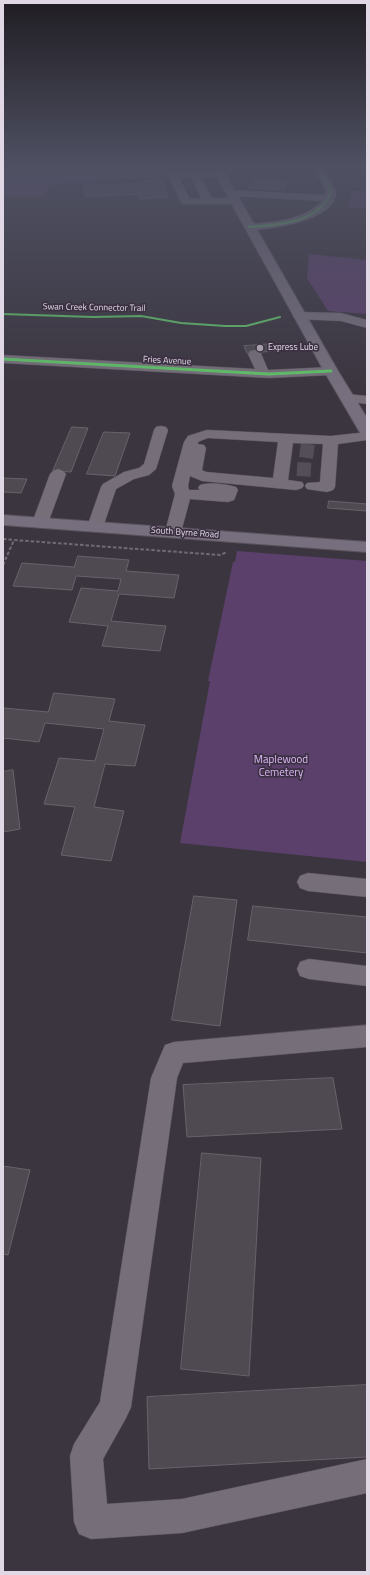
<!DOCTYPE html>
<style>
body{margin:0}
#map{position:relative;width:370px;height:1575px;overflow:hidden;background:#3b353f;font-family:"Titillium Web",sans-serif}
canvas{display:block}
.frame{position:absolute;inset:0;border:4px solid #e0d9e5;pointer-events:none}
</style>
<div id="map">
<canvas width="370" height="1575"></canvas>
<div class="frame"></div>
</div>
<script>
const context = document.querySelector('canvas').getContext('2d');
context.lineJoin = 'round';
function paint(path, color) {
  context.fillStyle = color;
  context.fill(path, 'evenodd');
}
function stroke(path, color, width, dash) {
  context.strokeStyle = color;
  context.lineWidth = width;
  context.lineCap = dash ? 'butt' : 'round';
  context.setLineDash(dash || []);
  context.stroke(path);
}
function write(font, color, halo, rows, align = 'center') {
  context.font = font + ' "Titillium Web",sans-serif';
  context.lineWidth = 3.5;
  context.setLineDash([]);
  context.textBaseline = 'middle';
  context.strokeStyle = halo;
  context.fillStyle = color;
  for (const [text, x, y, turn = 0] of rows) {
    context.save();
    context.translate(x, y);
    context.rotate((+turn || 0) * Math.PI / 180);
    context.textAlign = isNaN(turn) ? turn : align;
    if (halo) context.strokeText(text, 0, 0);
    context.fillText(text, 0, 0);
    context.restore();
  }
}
paint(new Path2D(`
 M3,170H199L201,174L50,184L44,197L3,196Z
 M352,190L367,192V209L349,207Z
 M309,254L367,260V314L328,311L307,278Z
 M237,551L367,561V862L180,843L210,681H208L233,562H235Z`), '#5a406a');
const building = new Path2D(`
 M252,179L273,180L270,189L249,188Z
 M161,180L168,197L140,199L138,194L86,197L83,186L145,183L144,181Z
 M273,180L287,181L285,190L270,189Z
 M273,344L277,351L247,353L244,346Z
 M72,427L88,428L71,472L53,471Z
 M104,432L130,433L115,476L87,474Z
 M3,479V478L27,479L21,493L3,492Z
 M329,501L367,504V511L328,508Z
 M78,556L129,560L126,571L179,575L174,598L119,594L111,621L166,626L160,651L102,646L108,626L69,622L81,588L118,591L121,579L76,576L72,590L13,586L22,563L74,567Z
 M54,693L115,699L109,721L145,725L135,766L105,764L94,807L124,811L111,861L61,855L75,807L44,804L59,758L95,761L104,729L45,723L39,742L3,738V708L48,712Z
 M13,770L20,829L3,832V772Z
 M194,896L237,900L220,1026L172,1020Z
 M253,906L367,917V953L248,940Z
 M333,1078L342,1129L187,1137L183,1085Z
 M202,1153L261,1158L249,1376L181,1369Z
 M3,1166L30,1170L8,1255L3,1254Z
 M367,1385V1457L149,1469L147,1397Z`);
paint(building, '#4f4a52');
stroke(building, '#68636b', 1);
stroke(new Path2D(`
 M300,450L315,452
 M297,469L314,470`), '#544e58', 14, [14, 8]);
const minor = new Path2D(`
 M315,170H325C327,175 336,188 336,192C336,218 284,227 264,229C258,230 248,233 244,227L249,224C275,222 303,220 322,201L230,196L225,193L230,190L325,195L326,192Z
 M175,171L224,172L225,174L224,176L201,178L212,198H235L240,201L235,204H182L168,176L171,172ZM179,177H191L201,198L190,199Z
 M299,312L341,313L367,320V328L341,321L295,319L293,316L295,313Z
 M255,350L260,351L268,370L331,367L336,368L338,371L336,374L331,375L269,378L3,363V355L255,369L248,354L250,351Z
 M347,394L367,396V404L342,401L340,398L342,395Z
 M161,426L166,427L168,430L156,469L149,475L134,479L116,489L103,527L101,530L95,532L89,530L87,527L101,487L103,484L124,472L139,468L144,464L154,430L156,427Z
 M207,430L331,436L367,432V440L338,444L335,487L333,490L327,492L307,489L305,486L307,483L320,482L323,444L293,443L288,480L302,482L304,485L302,488L296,490L202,481L190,476L188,486L189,490H200L198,488L200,485C211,482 225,484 236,487L238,490L234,500L228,502L190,499L181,532L179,535L173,537L167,535L165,532L175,494L172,486L184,442L188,436ZM208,438L278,442L273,478L206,472L202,470L206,448L204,445L198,444V442Z
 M58,469L63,471L66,474L48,523L46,526L40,528L34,526L32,523L50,474L53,471Z
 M308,873L367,879V897L308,891L300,888L297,882L300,876Z
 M309,959L367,966V986L309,979L300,976L297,969L300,962Z
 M367,1025V1047L183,1063L177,1078L131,1407L126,1418L103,1459L107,1504L182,1499L367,1459V1493L182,1533L91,1539L79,1534L74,1522L70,1456L74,1444L100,1402L151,1078L165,1045L174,1042Z`);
const major = new Path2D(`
 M213,170H223L338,371L367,418V436L362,434L359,431L324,371Z
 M3,515L367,542V552L3,525Z`);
stroke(minor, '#59535c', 1);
stroke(major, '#59535c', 2);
stroke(new Path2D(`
 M3,539L14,540
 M3,565L14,540L220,555L227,552`), '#716b75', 2, [3.5, 2]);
paint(minor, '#766f7a');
paint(major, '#776f7d');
stroke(new Path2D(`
 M249,227C278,225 319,223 331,192L320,170
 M3,314L93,317L141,316L181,323L225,326H246L280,317`), '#61c268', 2);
stroke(new Path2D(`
 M3,359L269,374L331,371`), '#61c268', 3);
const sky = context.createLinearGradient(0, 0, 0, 391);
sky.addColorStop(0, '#201d23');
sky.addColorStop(0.43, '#4f5163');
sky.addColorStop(1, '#4f516300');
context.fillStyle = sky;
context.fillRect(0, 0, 370, 391);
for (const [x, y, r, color] of [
 [260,348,4,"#a6a0ab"]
]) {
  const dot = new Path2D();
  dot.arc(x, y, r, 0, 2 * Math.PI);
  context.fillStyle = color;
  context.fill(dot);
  stroke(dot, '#3c3143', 1.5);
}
write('9px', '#e0d9e5', '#3c3143', [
 ["Swan Creek Connector Trail",94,308,1],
 ["Fries Avenue",167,361,3],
 ["South Byrne Road",185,533,4]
]);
write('9px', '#e0d9e5', '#3c3143', [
 ["Express Lube",268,348]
], 'left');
write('11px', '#deb8f7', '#3c3143', [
 ["Maplewood",281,760],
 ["Cemetery",281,773]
]);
</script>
